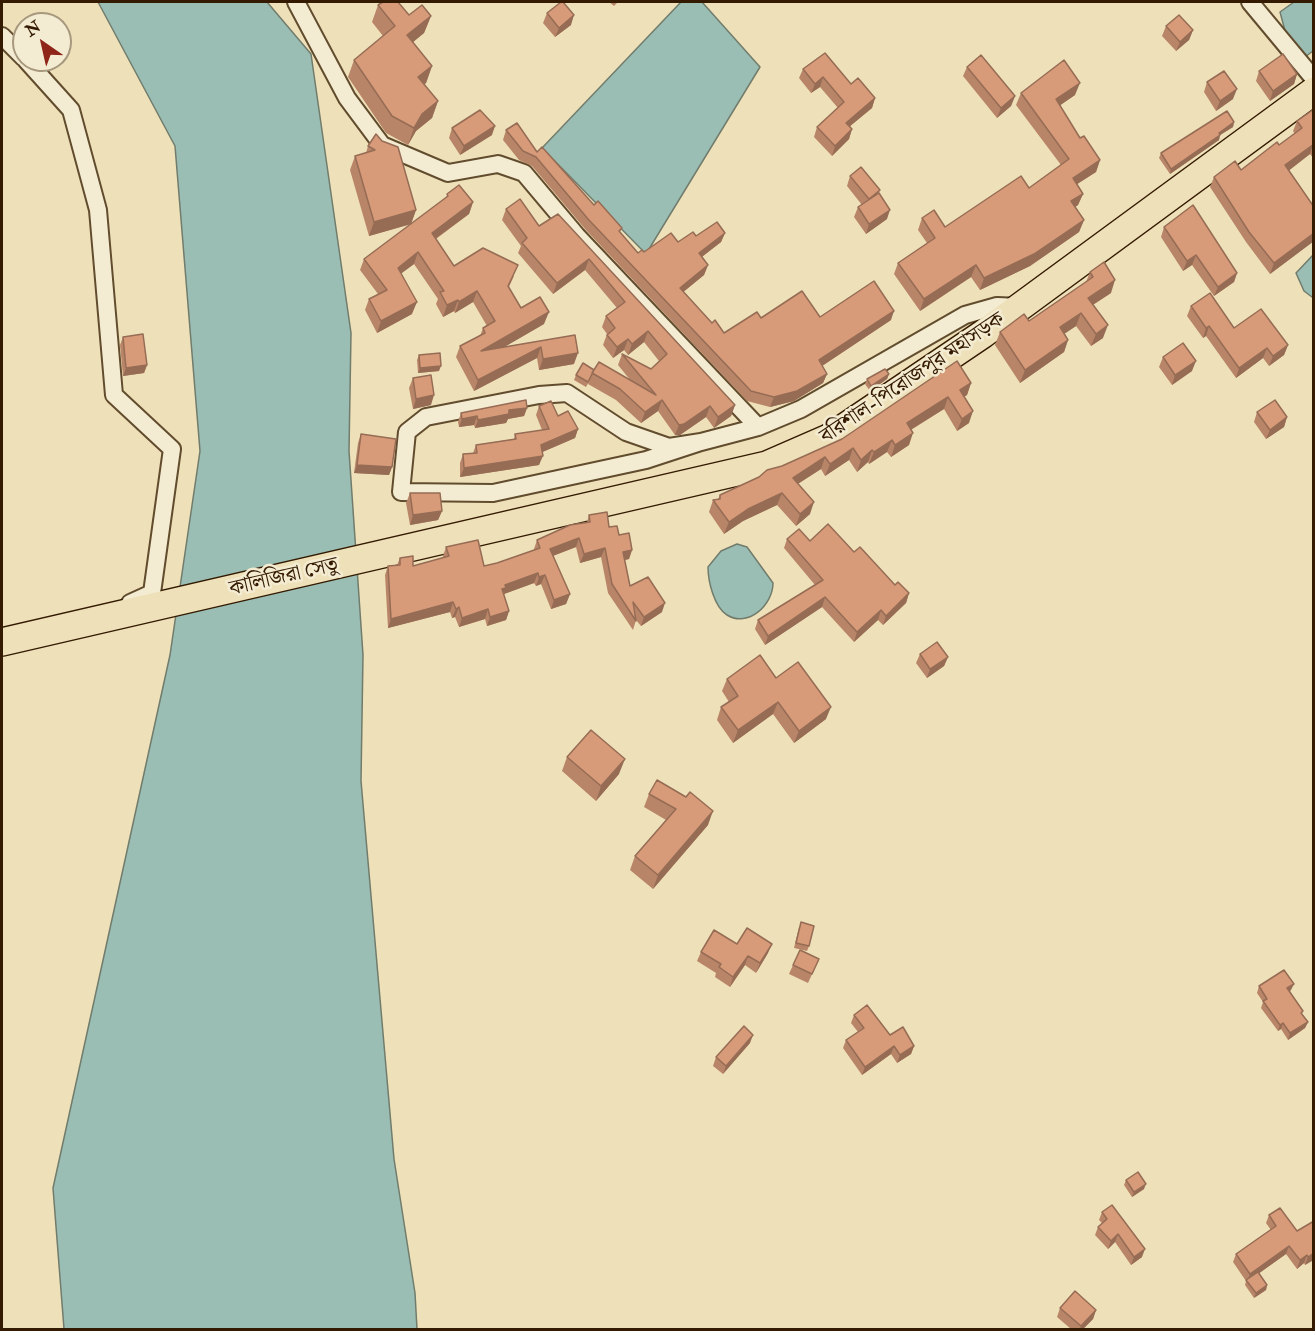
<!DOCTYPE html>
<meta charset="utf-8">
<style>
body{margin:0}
#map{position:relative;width:1315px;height:1331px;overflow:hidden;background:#eee1b9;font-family:"IM FELL Double Pica",serif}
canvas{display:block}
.frame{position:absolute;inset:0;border:3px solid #331a00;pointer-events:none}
.north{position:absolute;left:12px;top:12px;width:60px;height:60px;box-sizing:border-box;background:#f4ecd2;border:2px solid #a7987e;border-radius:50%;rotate:326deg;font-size:16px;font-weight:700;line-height:24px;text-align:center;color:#331a00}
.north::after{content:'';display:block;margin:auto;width:21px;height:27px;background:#8f2418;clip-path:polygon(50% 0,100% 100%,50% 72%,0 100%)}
</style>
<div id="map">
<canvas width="1315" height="1331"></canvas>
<div class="frame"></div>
<div class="north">N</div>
</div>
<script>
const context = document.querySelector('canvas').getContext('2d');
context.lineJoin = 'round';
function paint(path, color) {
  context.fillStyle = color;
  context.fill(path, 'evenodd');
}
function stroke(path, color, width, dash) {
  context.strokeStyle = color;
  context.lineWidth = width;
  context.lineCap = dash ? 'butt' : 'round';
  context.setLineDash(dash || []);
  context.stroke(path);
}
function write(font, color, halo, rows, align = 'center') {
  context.font = font + ' "IM FELL Double Pica","Noto Serif Bengali",serif';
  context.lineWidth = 5;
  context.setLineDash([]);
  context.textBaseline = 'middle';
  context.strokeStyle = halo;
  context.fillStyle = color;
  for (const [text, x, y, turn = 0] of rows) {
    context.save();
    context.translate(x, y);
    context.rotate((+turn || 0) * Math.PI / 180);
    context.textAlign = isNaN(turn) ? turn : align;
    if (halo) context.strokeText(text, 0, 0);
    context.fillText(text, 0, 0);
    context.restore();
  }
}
const water = new Path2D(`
 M98,2H267L311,54L351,333L349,451L363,655L361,781L394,1159L415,1293L417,1329H64L53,1188L170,655L200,451L175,146Z
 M681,2H702L760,67L646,254L542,148Z
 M1294,2H1313V51L1305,57L1288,42L1280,12Z
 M1313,255L1314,296L1312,297L1304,291L1296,273Z
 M737,544L747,547L773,583C773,605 748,628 727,615C714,607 708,581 708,567L721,551Z`);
paint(water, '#9abdb4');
stroke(water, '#717c6c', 1.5);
const minor = new Path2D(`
 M296,2L347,98L382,145L448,173L498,164L524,173L577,236L758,427
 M1250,2L1314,79
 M2,36L24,58
 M26,60L71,110L98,210L114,395L172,449L152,593L130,603
 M567,393L626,432L669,447L701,442L646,460L493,493L401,492L407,432L426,417L539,395Z
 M701,442L758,427L801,409L965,315L997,306L1021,307`);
const trunk = new Path2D(`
 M2,642L767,465L829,438L983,334L1314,91`);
stroke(minor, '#624c2e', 20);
stroke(trunk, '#331a00', 30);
stroke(minor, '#f4ecd2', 16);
stroke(trunk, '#eee1b9', 27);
paint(new Path2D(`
 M609,2H618L614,6Z
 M378,5L409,15L431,16L424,33L413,42L432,66L426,83L424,84L438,101L432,118L416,131L408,145L386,133L348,77L354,60L383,36L372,22Z
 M547,13L571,25L555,37L543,23Z
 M1166,26L1193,30L1189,40L1176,51L1162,36Z
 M967,67L1015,96L1011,106L997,118L963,76Z
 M803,69L851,84L875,98L872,108L850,126L852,129L849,139L832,156L814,137L817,127L838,108L820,87L811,93L799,78Z
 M1259,71L1297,74L1294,84L1270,101L1256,81Z
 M1207,82L1233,99L1216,111L1204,92Z
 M1021,93L1075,95L1060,105L1080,138L1100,160L1096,172L1077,184L1083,194L1078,205L1075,207L1084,220L1079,232L1030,266L980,290L971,277L920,311L894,274L898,263L927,243L918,230L922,218L945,227L1029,188L1061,165L1016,105Z
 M1314,109V159L1310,154L1289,170L1314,207V241L1270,274L1246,242L1210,187L1214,177L1241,170L1279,145L1295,134L1293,131L1297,121Z
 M1234,122L1233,127L1220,135L1219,140L1170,174L1159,158L1161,153Z
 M452,128L492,135L460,155L449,138Z
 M506,130L537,152L594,205L622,228L620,232L638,253L696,236L725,233L721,242L702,257L708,265L704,275L683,292L712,323L724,333L761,318L820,317L891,320L822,366L827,374L823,383L794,401L770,407L747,401L585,229L532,166L519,160L503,140Z
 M376,134L416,210L411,224L369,236L350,170L355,156L366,153L368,146Z
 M850,176L880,190L879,193L887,219L866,234L854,217L858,207L862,205L847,186Z
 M447,194L473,202L469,214L436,239L454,266L514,276L509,287L521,308L544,324L502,348L575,335L574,364L539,370L537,358L474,391L456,357L460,346L480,336L483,328L487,326L473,302L455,313L454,311L443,317L436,304L438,299L414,264L401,273L412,314L377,333L365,310L369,299L378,294L360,270L364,259L446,199Z
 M506,209L539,226L558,214L735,405L731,416L714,428L706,417L680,435H675L658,411L641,423L616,400L588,384L590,380L586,387L574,380L576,375L594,370L631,381L618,365L622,354L651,369L659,361L644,342L628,355L624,350L613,358L603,345L607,334L602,327L606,316L617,308L585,270L553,294L518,253L521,246L502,220Z
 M1164,227L1237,273L1234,282L1214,296L1192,265L1183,271L1161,237Z
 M1090,272L1111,293L1093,305L1103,338L1091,346L1076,326L1064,334L1068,340L1064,352L1020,383L995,345L1000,332L1029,321L1086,282Z
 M1191,306L1234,328L1288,345L1284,355L1269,366L1263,358L1236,378L1206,336L1203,338L1187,316Z
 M123,337L147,365L144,373L123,376L120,345Z
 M419,355L439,371L418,373L417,360Z
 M1163,357L1192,371L1172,385L1159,367Z
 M889,374L887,379L870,391L865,384L867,379Z
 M413,378L431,405L413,409L409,388Z
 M971,383L967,395L964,397L969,423L957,431L944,409L911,430L909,445L891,457L887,452L869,464L868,462L857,472L849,460L825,476L821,469L798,484L810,514L796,526L777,505L743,521L724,534L709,512L713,500L718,499L720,495L782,466Z
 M539,406L558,416L578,429L575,438L542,452L539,465L460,477V463L463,454L473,453L476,445L514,439L515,434L542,430L536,415Z
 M527,408L524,416L508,419L506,423L475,428L474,425L459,427L458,422L461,413Z
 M1257,412L1287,417L1284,427L1266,439L1254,422Z
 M361,434L392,467L389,475L354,473L358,443Z
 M410,493L442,511L438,520L410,525L406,503Z
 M589,515L619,535L632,550L629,559L625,560L630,586L662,612L641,626L636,620L633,630L608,593L601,557L580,563L576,547L553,556L570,594L566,604L551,609L541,584L536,586L534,583L504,594L509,611L506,620L487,626L485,619L459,627L455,617L452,618L450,612L388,628L385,575L388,566L397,565L400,558L413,566L443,558V556L446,547L484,566L497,563L534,550V549L537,540L587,522Z
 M787,539L810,541L854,552L895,585L909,593L906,603L883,625L878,620L854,642L822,607L765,645L755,629L758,620L815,585L784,548Z
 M920,654L948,657L944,666L927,678L916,663Z
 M776,678L826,719L794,743L773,714L733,743L717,720L721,707L729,702L722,691L727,679Z
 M567,757L619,774L596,801L562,771Z
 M649,794L708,825L653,889L630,870L635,856L666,820L644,807Z
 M799,927L809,946L807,951L794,948Z
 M737,944L768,953L756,973L745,965L730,987L715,977L716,973L697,961L701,952Z
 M819,959L808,983L789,974L793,965Z
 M1259,986L1291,990L1290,991L1303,1011L1302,1014L1308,1022L1305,1028L1288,1040L1281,1029L1278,1031L1261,1008L1263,1002L1257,993Z
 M854,1015L890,1035L914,1046L911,1054L897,1063L891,1054L862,1075L843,1048L846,1040L858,1032L851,1023Z
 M750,1043L723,1074L713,1066L716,1057Z
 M1126,1180L1144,1189L1132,1197L1124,1185Z
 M1102,1212L1142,1257L1131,1265L1115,1242L1108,1249L1095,1235L1098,1227L1102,1223L1099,1220Z
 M1269,1215L1297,1231L1314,1221V1260L1305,1265L1304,1263L1297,1269L1286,1254L1259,1273L1267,1285L1266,1290L1254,1298L1245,1285L1246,1281L1233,1262L1236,1254L1271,1230L1266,1223Z
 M1060,1308L1096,1310L1093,1319L1083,1329H1071L1057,1317Z`), '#b98568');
paint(new Path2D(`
 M574,15L571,25L555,37L559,28Z
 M431,16L424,33L401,52L407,35Z
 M1193,30L1189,40L1176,51L1180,42Z
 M432,66L426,83L412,94L418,77Z
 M1297,74L1294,84L1270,101L1273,91Z
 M823,77L820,87L811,93L815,84Z
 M1080,83L1075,95L1052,111L1056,99Z
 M1237,89L1233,99L1216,111L1220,101Z
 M1015,96L1011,106L997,118L1001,108Z
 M875,98L872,108L843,132L846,123Z
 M438,101L432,118L416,131L408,145L414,128L422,114Z
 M1234,122L1233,127L1217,137L1219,133Z
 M495,126L492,135L460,155L464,146Z
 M852,129L849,139L832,156L835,146Z
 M1220,135L1219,140L1170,174L1171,169Z
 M1313,144L1310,154L1282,176L1285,165Z
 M1100,160L1096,172L1068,190L1073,178Z
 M1083,194L1078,205L1067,213L1071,201Z
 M473,202L469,214L428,244L432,233Z
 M416,210L411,224L369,236L374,222Z
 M890,210L887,219L866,234L869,224Z
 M1084,220L1079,232L1030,266L980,290L984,278Z
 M725,233L721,242L695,262L699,253Z
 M1314,233V241L1270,274L1274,263Z
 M418,252L414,264L394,279L398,268Z
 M1196,255L1192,265L1183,271L1187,261Z
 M589,259L585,270L553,294L557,283Z
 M708,265L704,275L676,298L680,288Z
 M976,265L971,277L920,311L924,299Z
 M1237,273L1234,282L1214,296L1218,287Z
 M1115,280L1111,293L1083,311L1088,298Z
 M477,291L473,302L455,313L459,302Z
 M458,300L454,311L443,317L447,305Z
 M417,302L412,314L377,333L381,321Z
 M894,311L891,320L816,370L819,360Z
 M549,312L544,324L477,363L481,351Z
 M1081,313L1076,326L1055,340L1060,327Z
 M1108,325L1103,338L1091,346L1096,334Z
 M1209,326L1206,336L1203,338L1206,328Z
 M648,331L644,342L628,355L632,344Z
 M628,339L624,350L613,358L617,347Z
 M1068,340L1064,352L1020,383L1025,370Z
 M1288,345L1284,355L1269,366L1273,356Z
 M541,347L537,358L474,391L478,380Z
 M1267,348L1263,358L1236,378L1239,368Z
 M578,353L574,364L539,370L543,359Z
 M1196,361L1192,371L1172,385L1175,375Z
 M147,365L144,373L123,376L126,368Z
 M441,366L439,371L418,373L420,368Z
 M827,374L823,383L794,401L770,407L774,397Z
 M889,374L887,379L870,391L871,386Z
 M971,383L967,395L955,402L960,390Z
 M434,395L431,405L413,409L416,399Z
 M948,397L944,409L902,435L907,423Z
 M662,400L658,411L641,423L645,412Z
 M735,405L731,416L714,428L718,417Z
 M710,406L706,417L680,435H675L679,425Z
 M527,408L524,416L508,419L506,423L475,428L478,420L509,410Z
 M973,411L969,423L957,431L962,419Z
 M477,416L474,425L459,427L462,419Z
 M1287,417L1284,427L1266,439L1270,430Z
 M578,429L575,438L538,454L541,445Z
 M913,433L909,445L891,457L895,445Z
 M892,440L887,452L869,464L874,452Z
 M853,448L849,460L825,476L830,464Z
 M872,450L868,462L857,472L861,460Z
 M543,456L539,465L460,477L464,468Z
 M825,457L821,469L788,490L793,478Z
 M357,465L392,467L389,475L354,473Z
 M782,493L777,505L743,521L724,534L729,522L748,509Z
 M814,502L810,514L796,526L800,514Z
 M442,511L438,520L410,525L413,515Z
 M579,538L576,547L547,558L550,549Z
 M605,548L601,557L580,563L584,554Z
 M632,550L629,559L620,561L623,552Z
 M538,573L534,583L504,594L502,589L505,585Z
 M545,575L541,584L536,586L539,577Z
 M909,593L906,603L883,625L886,616Z
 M570,594L566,604L551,609L554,600Z
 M825,597L822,607L765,645L768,636Z
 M453,602L450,612L388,628L391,619Z
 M665,603L662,612L641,626L644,617Z
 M459,607L455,617L452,618L456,609Z
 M488,609L485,619L459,627L462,618Z
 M881,610L878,620L854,642L857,632Z
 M509,611L506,620L487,626L490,617Z
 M948,657L944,666L927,678L930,669Z
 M778,702L773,714L733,743L738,730Z
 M831,707L826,719L794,743L799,731Z
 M625,759L619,774L596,801L601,786Z
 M713,811L708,825L653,889L658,875Z
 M772,944L768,953L756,973L760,963Z
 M748,956L745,965L730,987L733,977Z
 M1294,984L1291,990L1285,994L1287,988Z
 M1308,1022L1305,1028L1288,1040L1290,1033Z
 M1283,1023L1281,1029L1278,1031L1280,1025Z
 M753,1035L750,1043L723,1074L726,1066Z
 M894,1046L891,1054L862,1075L865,1067Z
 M914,1046L911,1054L897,1063L900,1055Z
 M1146,1184L1144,1189L1132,1197L1134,1192Z
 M1118,1234L1115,1242L1108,1249L1111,1241Z
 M1289,1246L1286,1254L1247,1282L1250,1274Z
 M1145,1249L1142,1257L1131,1265L1134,1257Z
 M1314,1253L1313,1260L1305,1265L1308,1257Z
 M1307,1255L1304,1263L1297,1269L1300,1260Z
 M1267,1285L1266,1290L1254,1298L1256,1293Z
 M1096,1310L1093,1319L1083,1329H1080L1081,1326Z`), '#966c55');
const building = new Path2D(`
 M383,2H398L409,15L422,5L431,16L407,35L432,66L418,77L438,101L422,114L414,128L392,116L354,60L395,26L378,5Z
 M561,2H563L574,15L559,28L547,13Z
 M1179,15L1193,30L1180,42L1166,26Z
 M825,53L851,84L858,78L875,98L846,123L852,129L835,146L817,127L844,102L823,77L815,84L803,69Z
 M1283,54L1297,74L1273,91L1259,71Z
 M981,55L1015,96L1001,108L967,67Z
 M1064,60L1080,83L1056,99L1080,138L1084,136L1100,160L1073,178L1083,194L1071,201L1084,220L1034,254L984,278L976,265L924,299L898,263L935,238L922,218L934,210L945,227L1021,176L1029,188L1069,159L1021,93Z
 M1224,71L1237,89L1220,101L1207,82Z
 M1314,109V144L1285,165L1314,207V233L1274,263L1249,232L1214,177L1235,161L1241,170L1277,142L1279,145L1302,128L1297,121Z
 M480,110L495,126L464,146L452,128Z
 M1227,111L1234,122L1219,133L1220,135L1171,169L1161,153Z
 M517,123L537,152L542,147L594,205L598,201L622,228L619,231L638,253L642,250L644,252L671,233L678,242L693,232L696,236L717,222L725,233L699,253L708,265L680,288L712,323L715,320L724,333L757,312L761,318L802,291L820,317L874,281L894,311L819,360L827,374L797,391L774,397L751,391L588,219L536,157L523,151L506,130Z
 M376,134L382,141L398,147L416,210L374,222L355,156L375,150L368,146Z
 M861,167L880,190L869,199L850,176Z
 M459,185L473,202L432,233L454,266L483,248L518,265L508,286L521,308L540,297L549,312L481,351L575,335L578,353L543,359L541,347L478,380L460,346L485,333L483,328L495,321L477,291L459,302L458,300L447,305L440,292L444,291L418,252L398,268L417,302L381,321L369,299L387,290L364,259L448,196L447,194Z
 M879,193L890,210L869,224L858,207Z
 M520,199L539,226L558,214L735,405L718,417L710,406L684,424L679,425L662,400L645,412L620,389L592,373L599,362L656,395L622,354L651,369L667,354L648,331L632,344L628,339L617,347L607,335L615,328L606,316L625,302L589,259L557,283L522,243L527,238L506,209Z
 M1193,205L1237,273L1218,287L1196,255L1187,261L1164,227Z
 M1104,262L1115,280L1088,298L1108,325L1096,334L1081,313L1060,327L1068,340L1025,370L1000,332L1024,314L1029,321L1093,277L1090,272Z
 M1210,293L1234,328L1261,309L1288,345L1273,356L1267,348L1239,368L1209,326L1206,328L1191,306Z
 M143,334L147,365L126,368L123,337Z
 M1183,343L1196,361L1175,375L1163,357Z
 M440,353L441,366L420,368L419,355Z
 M957,361L971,383L960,390L973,411L962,419L948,397L907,423L913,433L895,445L892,440L874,452L872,450L861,460L853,448L830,464L825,457L793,478L814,502L800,514L782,493L748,509L729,522L713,500L720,499V495L759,477L767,470L782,466L842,439Z
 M583,363L594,370L588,382L576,375Z
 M885,369L889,374L871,386L867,379Z
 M431,375L434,395L416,399L413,378Z
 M526,400L527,408L509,410V414L478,420L477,416L462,419L461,413Z
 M1275,400L1287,417L1270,430L1257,412Z
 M551,401L558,416L568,411L578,429L541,445L543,456L464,468L463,454L477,453L476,445L516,439L515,434L549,429L539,406Z
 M361,434L396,439L392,467L357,465Z
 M410,493H440L442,511L413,515Z
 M607,512L609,527L617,526L619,535L629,533L632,550L623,552L630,586L648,577L665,603L644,617L633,602L636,621L612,584L605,548L584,554L579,538L550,549L570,594L554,600L545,575L539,577L538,573L505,585L506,588L502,589L509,611L490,617L488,609L462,618L459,607L456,609L453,602L391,619L388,566L400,565V558L413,556V566L449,556L446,547L478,540L484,566L497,563L540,548L537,540L570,525L590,522L589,515Z
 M828,524L854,552L860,547L895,585L898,582L909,593L886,616L881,610L857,632L825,597L768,636L758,620L823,580L787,539L799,529L810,541Z
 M937,642L948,657L930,669L920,654Z
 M760,655L776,678L798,662L831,707L799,731L778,702L738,730L721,707L738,696L727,679Z
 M591,730L625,759L601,786L567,757Z
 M657,780L686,797L690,792L713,811L658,875L635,856L676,809L649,794Z
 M801,922L814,926L809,946L796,943Z
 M747,928L772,944L760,963L748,956L733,977L719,967L721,964L701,952L714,930L737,944Z
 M800,950L819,959L812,974L793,965Z
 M1284,970L1294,984L1287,988L1303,1011L1301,1013L1308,1022L1290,1033L1283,1023L1280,1025L1263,1001L1267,999L1259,986Z
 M867,1005L890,1035L903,1027L914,1046L900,1055L894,1046L865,1067L846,1040L864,1028L854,1015Z
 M744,1026L753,1035L726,1066L716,1057Z
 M1138,1172L1146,1184L1134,1192L1126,1180Z
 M1112,1205L1145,1249L1134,1257L1118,1234L1111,1241L1098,1227L1107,1219L1102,1212Z
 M1280,1208L1297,1231L1314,1221V1253L1308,1257L1307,1255L1300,1260L1289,1246L1250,1274L1236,1254L1276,1226L1269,1215Z
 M1258,1272L1267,1285L1256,1293L1246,1280Z
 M1075,1291L1096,1310L1081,1326L1060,1308Z`);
paint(building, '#d79b79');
stroke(building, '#966c55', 1.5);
write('21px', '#331a00', '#f4ecd2', [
 ["বরিশাল-পিরোজপুর মহাসড়ক",913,379,-34],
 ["কালিজিরা সেতু",284,578,-13]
]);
</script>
